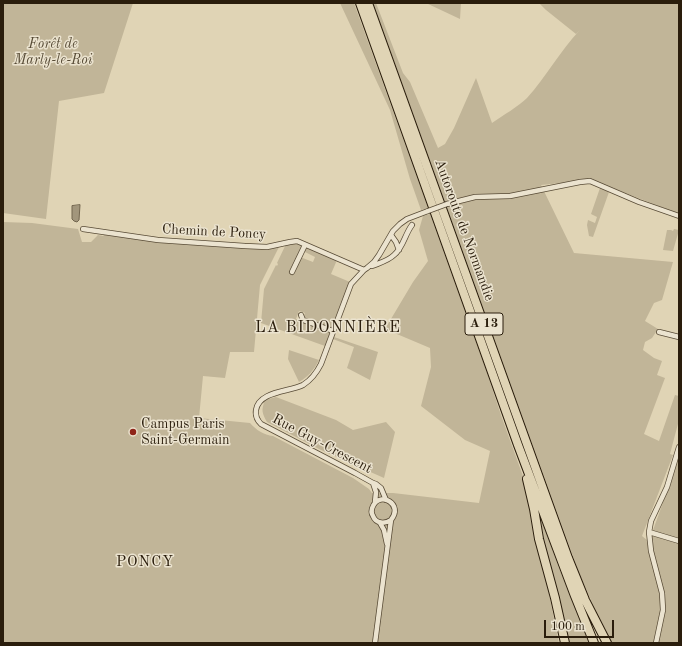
<!DOCTYPE html>
<meta charset="utf-8">
<style>
body{margin:0}
#map{position:relative;width:682px;height:646px;overflow:hidden;background:#e0d4b5;font-family:"Old Standard TT",serif}
canvas{display:block}
.frame{position:absolute;inset:0;border:4px solid #2a1d0c;pointer-events:none}
.scale{position:absolute;left:544px;top:620px;width:70px;height:18px;box-sizing:border-box;border:2px solid #2a1d0c;border-top:0;padding-left:5px;font-size:12px;line-height:14px;white-space:nowrap;color:#2a1d0c;-webkit-text-stroke:3px #ebe3cf;paint-order:stroke}
</style>
<div id="map">
<canvas width="682" height="646"></canvas>
<div class="frame"></div>
<div class="scale">100 m</div>
</div>
<script>
const context = document.querySelector('canvas').getContext('2d');
context.lineJoin = 'round';
function paint(path, color) {
  context.fillStyle = color;
  context.fill(path, 'evenodd');
}
function stroke(path, color, width, dash) {
  context.strokeStyle = color;
  context.lineWidth = width;
  context.lineCap = dash ? 'butt' : 'round';
  context.setLineDash(dash || []);
  context.stroke(path);
}
function write(font, color, halo, rows, align = 'center') {
  context.font = font + ' "Old Standard TT",serif';
  context.lineWidth = 3;
  context.setLineDash([]);
  context.textBaseline = 'middle';
  context.strokeStyle = halo;
  context.fillStyle = color;
  for (const [text, x, y, turn = 0] of rows) {
    context.save();
    context.translate(x, y);
    context.rotate((+turn || 0) * Math.PI / 180);
    context.textAlign = isNaN(turn) ? turn : align;
    if (halo) context.strokeText(text, 0, 0);
    context.fillText(text, 0, 0);
    context.restore();
  }
}
paint(new Path2D(`
 M3,3H133L104,93L59,101L46,219L3,213Z
 M340,3H354L428,208L421,210L410,179L390,110Z
 M373,3H376L403,73L410,82L438,148L445,144L454,128L476,78L492,123C502,116 519,106 527,98C546,77 560,51 580,30L576,34L546,10L539,3H679V214L592,180L541,185L574,253L673,262L662,300L654,303L645,321L658,329L652,338L645,342L643,350L654,358L662,361L657,375L665,378L644,434L659,441L675,395L679,396V420L670,454L673,455L642,536L647,540L652,533L679,458V643H612L598,616L579,573Z
 M426,3H461L460,19Z
 M600,188L609,192L593,237L589,236L587,225L588,220L595,223L597,217L591,214Z
 M430,214L487,373L502,418L524,479L530,501L559,643H3V222L32,223L78,229L82,242H91L98,235L103,236L105,234L137,239L280,245L260,285L254,352H230L225,378L203,376L199,418L250,423C256,430 264,435 273,436L353,478L369,489L372,493H393L479,503L490,451L465,440L421,406L431,367L430,348L385,329L413,282L428,261L419,230L423,216Z
 M671,228V230L673,231L674,229L679,230L673,251L663,250L667,230H671Z
 M298,243L303,245L291,270L289,271L291,274L294,273V271L300,257L313,262L315,257L303,251L305,246L337,260L331,274L350,282L332,329L306,320L304,315L305,313L299,311L296,319L326,330L327,332L330,333L325,346L261,323L264,289L276,265L277,266L278,264L277,263L286,244Z
 M334,337L378,352L370,380L347,368L354,347L333,339Z
 M289,350L319,360C314,370 308,377 299,382L288,359Z
 M276,397L336,420L353,430L386,422L395,432L384,478L321,450L267,422C262,413 261,410 265,400Z
 M537,507L559,568L589,643H569L542,540Z`), '#c1b598');
const water = new Path2D(`
 M80,205L79,220L77,222L74,221L72,219V206Z`);
paint(water, '#a2967c');
stroke(water, '#72664f', 1);
const minor = new Path2D(`
 M447,204L475,197L510,196L580,182L590,181L639,202L679,216
 M83,229L158,240L245,246L267,247L290,242L297,241L364,270
 M391,235L396,242L399,250
 M372,266C379,263 388,261 394,255C403,248 405,234 412,225
 M292,272L305,245
 M301,315L303,320L333,331
 M659,332L679,337
 M373,483L376,492L375,502
 M386,500L381,488L376,484L373,483L355,473L261,424C257,420 255,416 256,410C259,391 289,392 303,385C311,380 317,372 321,364L351,284L364,270L367,268L374,262L379,255L393,231L400,224L407,219L428,211
 M380,523L384,530L387,544
 M649,532L679,541
 M375,643L391,520C404,504 380,491 373,506C371,510 371,513 373,516C376,524 385,524 391,520
 M656,643L663,610L662,593L651,551L649,532L651,521L667,487L679,447`);
const motorway = new Path2D(`
 M360,3L518,445L575,596L594,643
 M368,3L568,558L585,600L607,643
 M527,479L534,509L539,539L555,598L565,643`);
stroke(minor, '#584b36', 6);
stroke(motorway, '#2a1d0c', 10);
stroke(minor, '#ebe3cf', 4.5);
stroke(motorway, '#e0d4b5', 8);
const minorBridge = new Path2D(`
 M428,211L447,204`);
stroke(minorBridge, '#584b36', 6, []);
stroke(minorBridge, '#ebe3cf', 4.5);
for (const [x, y, r, color] of [
 [133,432,4,"#8f2418"]
]) {
  const dot = new Path2D();
  dot.arc(x, y, r, 0, 2 * Math.PI);
  context.fillStyle = color;
  context.fill(dot);
  stroke(dot, '#ebe3cf', 1.5);
}
for (const [x, y, w] of [
 [484,324,38]
]) {
  const box = new Path2D();
  box.roundRect(x - w / 2, y - 11, w, 22, 3);
  context.fillStyle = '#ebe3cf';
  context.fill(box);
  stroke(box, '#2a1d0c', 1);
}
write('bold 13px', '#2a1d0c', null, [
 ["A 13",484,324]
]);
write('italic 14px', '#574b36', '#ebe3cf', [
 ["Forêt de",53,44],
 ["Marly-le-Roi",53,60]
]);
write('14px', '#2a1d0c', '#ebe3cf', [
 ["Autoroute de Normandie",464,230,70],
 ["Chemin de Poncy",214,232,3],
 ["Rue Guy-Crescent",322,444,28]
]);
write('14px', '#2a1d0c', '#ebe3cf', [
 ["Campus Paris",141,424],
 ["Saint-Germain",141,440]
], 'left');
context.letterSpacing = '1px';
write('15px', '#2a1d0c', '#ebe3cf', [
 ["PONCY",145,562]
]);
context.letterSpacing = '0px';
context.letterSpacing = '1px';
write('16px', '#2a1d0c', '#ebe3cf', [
 ["LA BIDONNIÈRE",328,328]
]);
context.letterSpacing = '0px';
</script>
